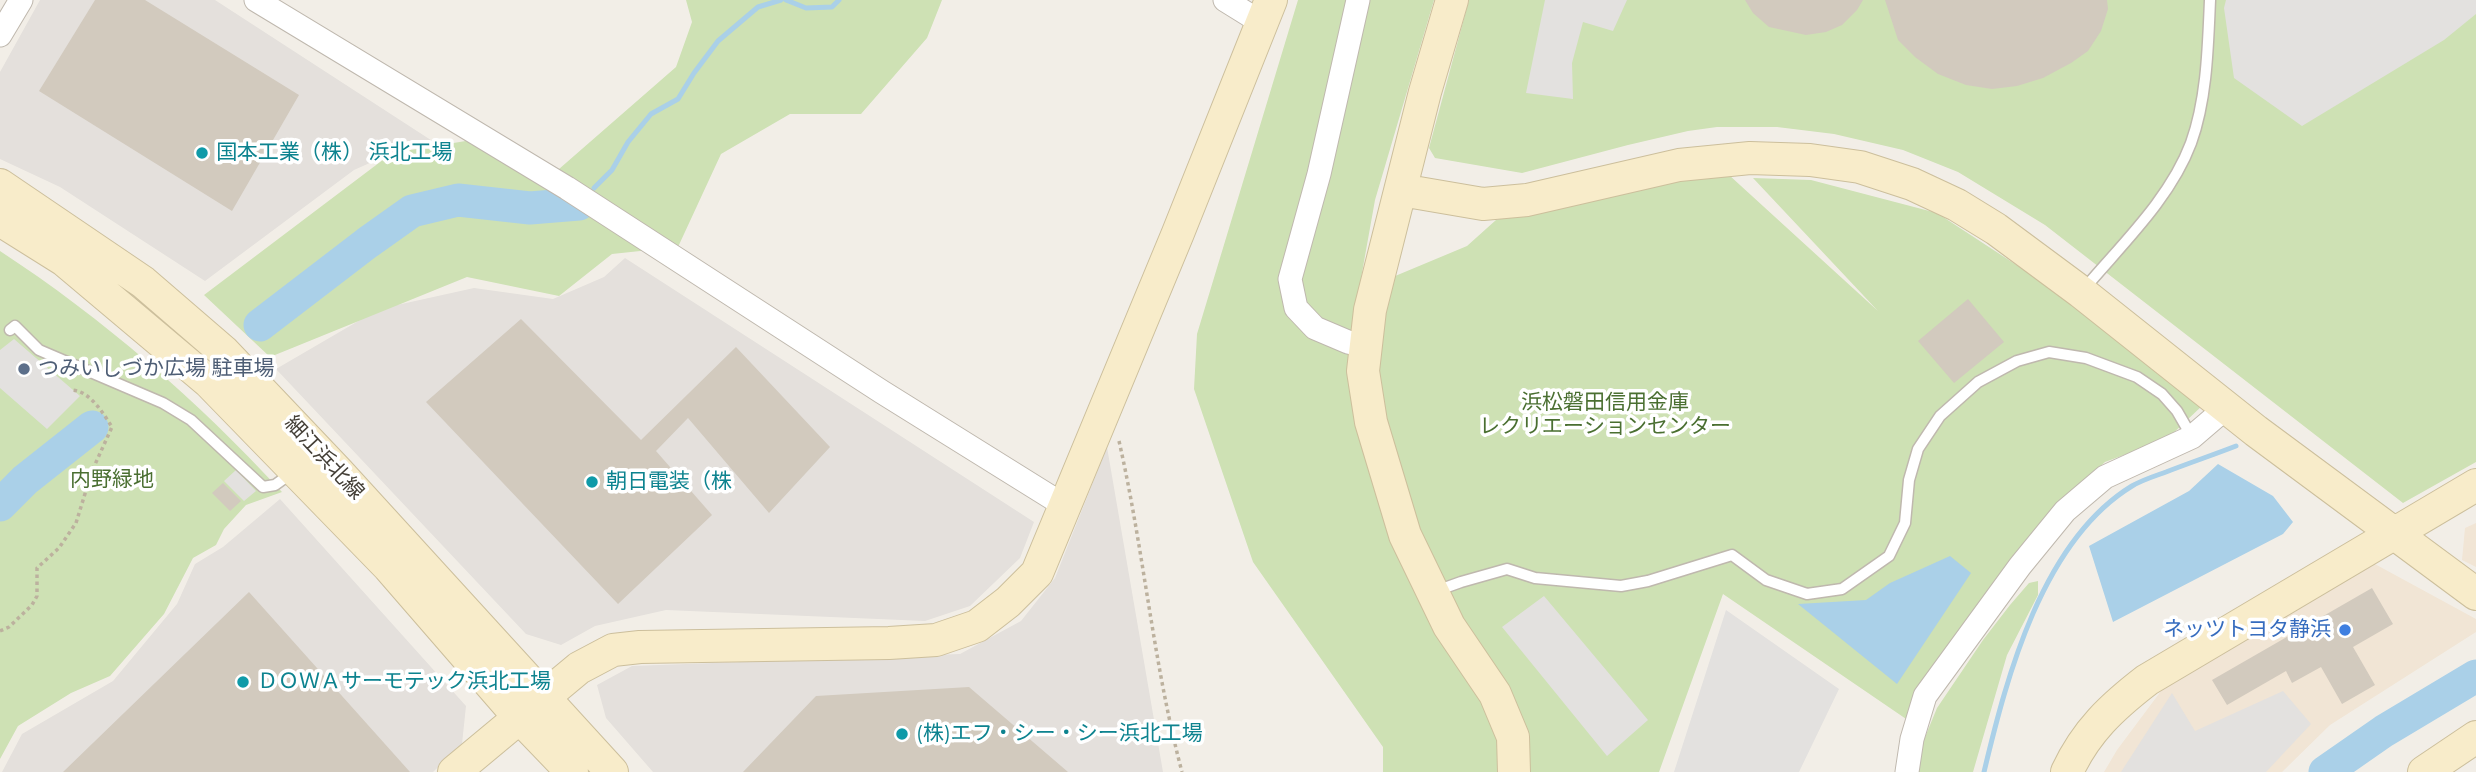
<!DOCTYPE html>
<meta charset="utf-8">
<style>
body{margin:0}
canvas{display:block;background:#f2eee7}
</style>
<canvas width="2476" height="772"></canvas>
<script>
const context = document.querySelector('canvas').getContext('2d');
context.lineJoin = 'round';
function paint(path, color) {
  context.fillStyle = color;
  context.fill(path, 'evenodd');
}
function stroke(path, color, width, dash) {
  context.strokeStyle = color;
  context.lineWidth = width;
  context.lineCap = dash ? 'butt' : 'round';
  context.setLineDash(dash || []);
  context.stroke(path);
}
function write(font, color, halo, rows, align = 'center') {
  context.font = font + ' Montserrat,"Noto Sans JP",sans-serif';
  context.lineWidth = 7;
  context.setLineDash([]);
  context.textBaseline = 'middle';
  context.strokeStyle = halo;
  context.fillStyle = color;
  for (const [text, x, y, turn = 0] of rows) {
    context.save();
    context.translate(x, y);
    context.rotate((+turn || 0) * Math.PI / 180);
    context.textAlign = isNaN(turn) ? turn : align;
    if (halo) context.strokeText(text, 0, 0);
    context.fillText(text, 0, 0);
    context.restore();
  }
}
paint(new Path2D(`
 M2476,523V567L2462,560L2465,528Z
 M2373,563L2476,619V632L2330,725L2282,772H2104L2117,750L2167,683Z`), '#f1e5d5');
paint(new Path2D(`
 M40,0H215L437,144L392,153L354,170L205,281L60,187L0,159V72Z
 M625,258L1034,522L1020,558L970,606L925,621L666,610L595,626L561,645L526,634L276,369L379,309L474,288L553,299L604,277Z
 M1107,447L1163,772H653L606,718L597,685L632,666L960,654L1021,621L1055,578Z
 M280,499L466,706L462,744L433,772H2L22,734L113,681L177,604L195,564L223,547Z`), '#e4e0dc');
paint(new Path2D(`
 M686,0H942L927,38L861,114H790L721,154L678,247L612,254L559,296L467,277L270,357L204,295L392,153L478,139L551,176L676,67L692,22Z
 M1298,0H1434L1375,200L1358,295L1356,428L1396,470L1375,369L1388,279L1467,246L1496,220L1672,179L1729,175L1878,311L1753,178L1811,180L1937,213L2073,302L2203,405L2167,439L2105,462L2060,504L1912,723L1723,594L1659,772H1383V747L1253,562L1194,389L1197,334Z
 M1469,0H2476V462L2403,503L2045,225L1958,172L1903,150L1834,134L1777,127H1717L1688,131L1628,145L1522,173L1435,158L1429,148Z
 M0,251C104,319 197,400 282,492L246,505L224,529L216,545L193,558L164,614L110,676L71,693L18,726L0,759Z
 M2038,581V595L2007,655L1973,772H1918L1923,742L1937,708L1983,640L2010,605L2029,583Z`), '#cee1b4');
paint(new Path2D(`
 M1545,0H1627L1613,31L1583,22L1572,63L1573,99L1526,93Z
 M2226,0H2476V14L2444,40L2302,126L2234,78L2224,8Z
 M14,339L80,396L47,429L0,388V350Z
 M236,470L256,491L244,501L224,481Z
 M1544,596L1648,720L1607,756L1502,627Z
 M1726,610L1839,689L1799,772H1674Z
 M2283,691L2311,724L2266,772H2121L2172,693L2195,731Z`), '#e3e1df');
paint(new Path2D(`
 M2218,464L2273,496L2293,522L2283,534L2113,622L2089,546L2189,491Z
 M1950,556L1971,573L1897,684L1798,604L1866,600L1890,583Z`), '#aad0e8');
stroke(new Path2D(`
 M786,0L806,8L832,7L839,0
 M594,188L612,170L628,142L651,114L678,99L694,73L718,41L758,7L781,0
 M1984,772C2007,676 2042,541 2132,486C2142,480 2155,476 2166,472C2189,463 2213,455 2236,446`), '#aad0e8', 5);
stroke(new Path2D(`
 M260,325L367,243L412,211L458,200L530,208L579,204
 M0,505L25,480L92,427
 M2325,772L2384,731L2476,676`), '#aad0e8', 33);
paint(new Path2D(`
 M95,0H145L299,95L232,211L39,91Z
 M1745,0H1863L1857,10L1842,25L1826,32L1806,35L1769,27L1753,13Z
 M1885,0H2107L2108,9L2101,31L2088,51L2071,63L2043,78L2017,86L1992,89L1966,85L1938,74L1915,57L1898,40Z
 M1968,299L2004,342L1954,383L1918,341Z
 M521,319L641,440L736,347L830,447L769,513L688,418L656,451L712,515L618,604L426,402Z
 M223,483L241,501L230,511L212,493Z
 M2372,588L2393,624L2353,647L2375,685L2342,704L2321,667L2292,683L2286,671L2227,705L2212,680Z
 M249,592L410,772H63Z
 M969,687L1068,772H743L816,696Z`), '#d2cabe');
const lane = new Path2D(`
 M2084,289C2122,244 2170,199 2191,143C2207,99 2208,46 2210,0
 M10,330L15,326L39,350L163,403L191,420L263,487L275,485L293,472
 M1436,591L1461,582L1507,569L1535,578L1621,586L1648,581L1732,555L1766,580L1807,594L1842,589L1889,556L1905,523L1909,480L1918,449L1940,416L1978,382L2017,361L2049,352L2086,358L2137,377L2162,394L2177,411L2192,437`);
const street = new Path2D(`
 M256,0L567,188L882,392L1065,506
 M1225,0L1262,23
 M1358,0L1319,174L1290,279L1296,308L1315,328L1348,342L1366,346
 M0,35L21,0
 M1907,772L1912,739L1925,696L2020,566L2065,511L2105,477L2192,437L2227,407`);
const secondary = new Path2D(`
 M1452,0L1425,92L1370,310L1363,371L1371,422L1405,535L1449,626L1495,694L1513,737L1514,772
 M0,185L143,282L223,351L338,472L612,772
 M1401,190L1483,204L1527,200L1679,165L1750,158L1810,160L1860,167L1912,184L1957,205L1996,229L2081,292L2256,431L2476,594
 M0,220L64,260L209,382L389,567L520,718L572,772
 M454,772L579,668L613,650L640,647L889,643L936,640L977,626L1008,602L1037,573L1178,233L1271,0
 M2067,772C2086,731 2112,707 2147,680L2476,485
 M2424,772L2476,737`);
stroke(lane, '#bfb8ae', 13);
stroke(street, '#bfb8ae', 25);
stroke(secondary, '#ccbf9c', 34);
stroke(new Path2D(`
 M1119,441C1144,551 1153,663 1182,772
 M0,631L9,627L32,605L37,596V568L59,548L76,523L92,471L112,427C103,413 90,391 72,390`), '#bcb19e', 3.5, [3.5, 3.5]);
stroke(lane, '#fff', 10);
stroke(street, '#fff', 23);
stroke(secondary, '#f8ecca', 32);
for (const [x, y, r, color] of [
 [202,153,7,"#0f9aa8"],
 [24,369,7,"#5c6f8a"],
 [592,482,7,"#0f9aa8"],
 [2345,630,7,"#3f7fe0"],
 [243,682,7,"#0f9aa8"],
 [902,734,7,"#0f9aa8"]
]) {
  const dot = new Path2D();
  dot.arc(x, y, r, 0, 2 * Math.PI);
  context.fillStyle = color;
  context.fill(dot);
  stroke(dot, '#fff', 2.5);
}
write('21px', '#0d838f', '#fff', [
 ["国本工業（株） 浜北工場",216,153],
 ["朝日電装（株",606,482],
 ["ＤＯＷＡサーモテック浜北工場",257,682],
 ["(株)エフ・シー・シー浜北工場",916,734]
], 'left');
write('21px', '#4e5e75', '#fff', [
 ["つみいしづか広場 駐車場",38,369]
], 'left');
write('21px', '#4a6f31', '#fff', [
 ["浜松磐田信用金庫",1605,403],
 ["レクリエーションセンター",1605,427],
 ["内野緑地",112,480]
]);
write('21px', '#443f37', '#fff', [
 ["細江浜北線",324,458,47]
]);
write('21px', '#366cbe', '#fff', [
 ["ネッツトヨタ静浜",2331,630]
], 'right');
</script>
